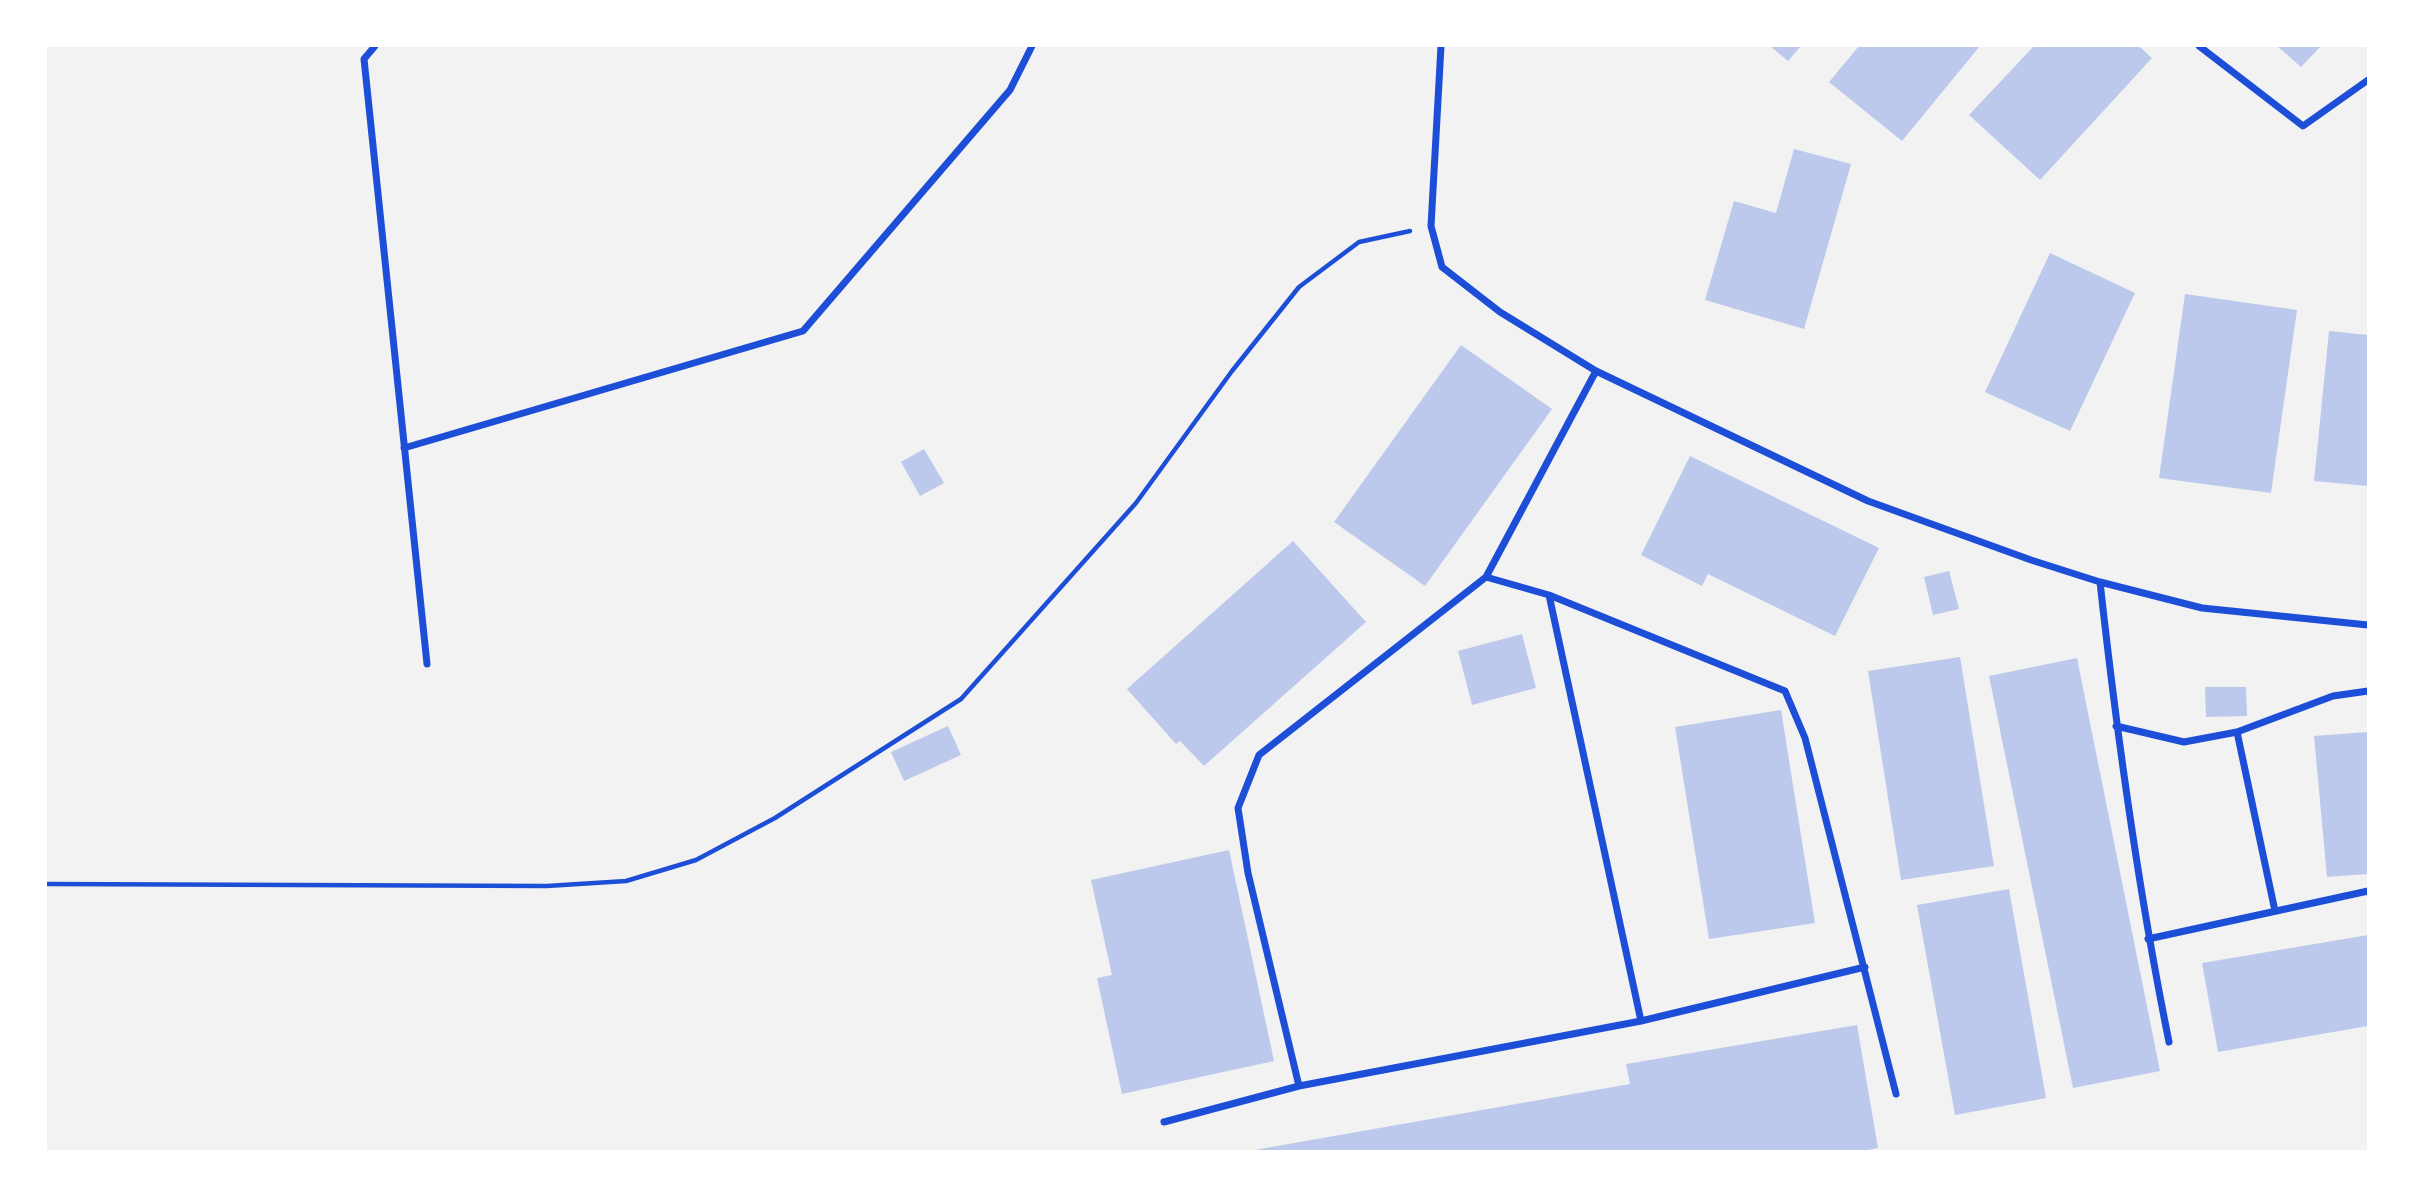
<!DOCTYPE html>
<style>
body{margin:0}
#map{position:relative;width:2414px;height:1197px;overflow:hidden;background:#f2f2f2;font-family:"Exo 2",sans-serif}
canvas{display:block}
.frame{position:absolute;inset:0;border:47px solid #fff;pointer-events:none}
</style>
<div id="map">
<canvas width="2414" height="1197"></canvas>
<div class="frame"></div>
</div>
<script>
const context = document.querySelector('canvas').getContext('2d');
context.lineJoin = 'round';
function paint(path, color) {
  context.fillStyle = color;
  context.fill(path, 'evenodd');
}
function stroke(path, color, width, dash) {
  context.strokeStyle = color;
  context.lineWidth = width;
  context.lineCap = dash ? 'butt' : 'round';
  context.setLineDash(dash || []);
  context.stroke(path);
}
paint(new Path2D(`
 M1770,46H1801L1788,61Z
 M1859,46H1980L1902,141L1829,82Z
 M2034,46H2139L2152,58L2040,180L1969,115Z
 M2277,46H2321L2301,67Z
 M1794,149L1851,164L1804,329L1705,300L1734,201L1776,213Z
 M2050,253L2135,293L2070,431L1985,392Z
 M2185,294L2297,310L2271,493L2159,478Z
 M2329,331L2368,335V486L2314,481Z
 M1461,345L1552,409L1425,586L1334,522Z
 M924,449L944,483L920,496L901,462Z
 M1690,456L1879,548L1835,636L1708,574L1702,586L1641,555Z
 M1293,541L1366,622L1204,766L1180,741L1176,744L1127,689Z
 M1949,571L1959,609L1933,615L1924,577Z
 M1522,634L1536,688L1472,705L1458,651Z
 M1960,657L1994,866L1901,880L1868,671Z
 M2077,658L2160,1071L2073,1088L1989,676Z
 M2205,687H2246L2247,716L2206,717Z
 M1781,710L1815,923L1709,939L1675,727Z
 M948,726L961,755L904,781L891,752Z
 M2368,732V874L2327,877L2314,736Z
 M1229,850L1274,1061L1122,1094L1097,978L1112,975L1091,880Z
 M2009,889L2046,1098L1955,1115L1917,905Z
 M2368,935V1026L2218,1052L2202,963Z
 M1857,1025L1878,1148L1858,1152H1243L1630,1084L1626,1064Z`), '#bdc9ec');
stroke(new Path2D(`
 M46,884L547,886L626,881L696,860L775,818L961,699L1136,503L1232,371L1299,287L1359,242L1410,231`), '#1d4ed8', 4.5);
stroke(new Path2D(`
 M375,46L364,59L427,664
 M1441,46L1431,226L1442,267L1500,312L1596,371L1868,501L2031,560L2100,582L2202,608L2368,625
 M2199,46L2303,126L2368,80
 M404,448L803,331L1010,90L1032,46
 M1486,577L1549,595L1785,691L1805,738L1896,1094
 M2100,582C2117,736 2138,889 2169,1042
 M1549,595L1641,1021
 M2116,726L2184,742L2237,732L2333,696L2368,691
 M2237,732L2275,911
 M2148,939L2368,891
 M1299,1086L1641,1021L1865,967
 M1164,1122L1299,1086L1248,873L1238,808L1259,755L1486,577L1596,371`), '#1d4ed8', 7);
</script>
